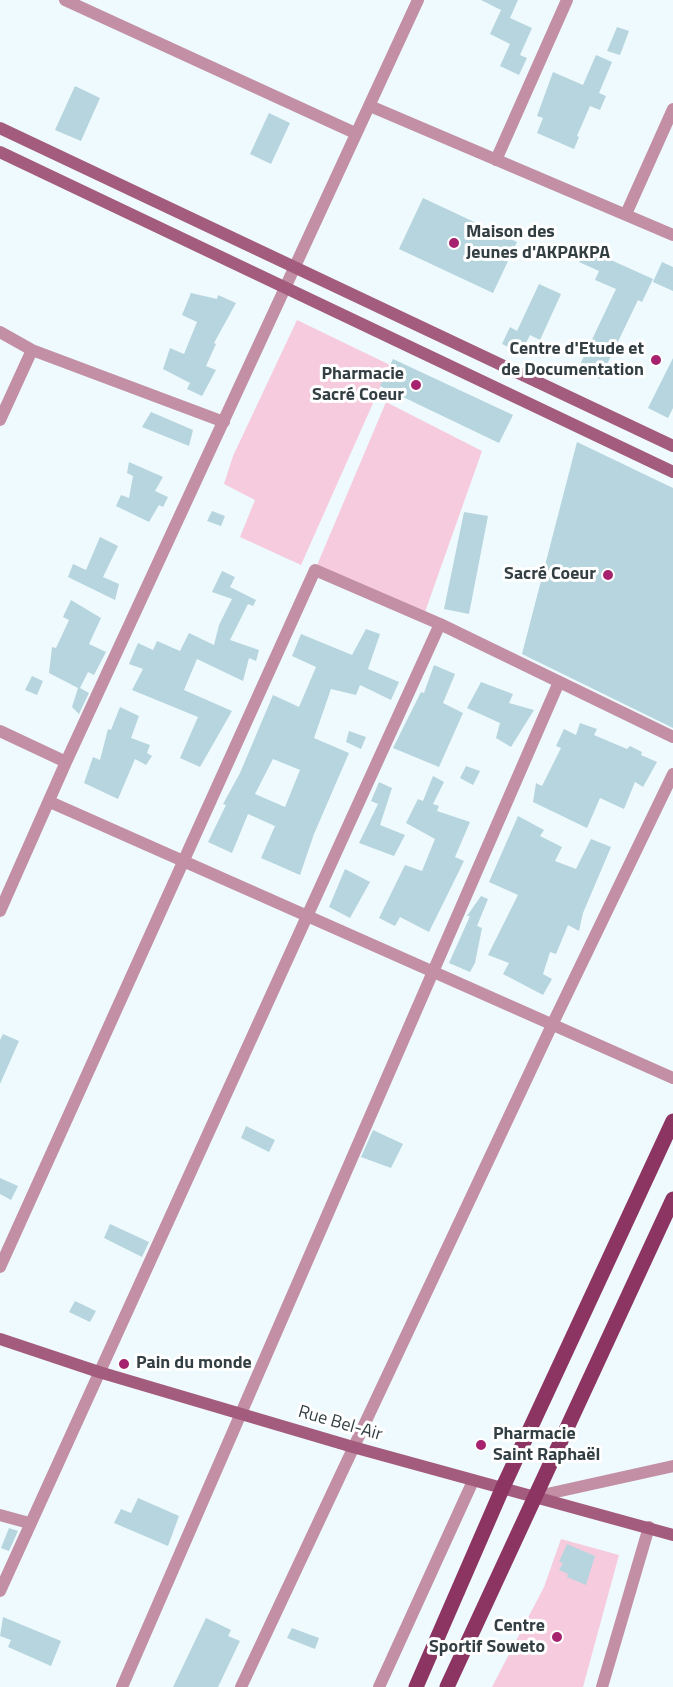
<!DOCTYPE html>
<meta charset="utf-8">
<style>
body{margin:0}
canvas{display:block;background:#eefafe}
</style>
<canvas width="673" height="1687"></canvas>
<script>
const context = document.querySelector('canvas').getContext('2d');
context.lineJoin = 'round';
function paint(path, color) {
  context.fillStyle = color;
  context.fill(path, 'evenodd');
}
function stroke(path, color, width, dash) {
  context.strokeStyle = color;
  context.lineWidth = width;
  context.lineCap = dash ? 'butt' : 'round';
  context.setLineDash(dash || []);
  context.stroke(path);
}
function write(font, color, halo, rows, align = 'center') {
  context.font = font + ' "Titillium Web",sans-serif';
  context.lineWidth = 6;
  context.setLineDash([]);
  context.textBaseline = 'middle';
  context.strokeStyle = halo;
  context.fillStyle = color;
  for (const [text, x, y, turn = 0] of rows) {
    context.save();
    context.translate(x, y);
    context.rotate((+turn || 0) * Math.PI / 180);
    context.textAlign = isNaN(turn) ? turn : align;
    if (halo) context.strokeText(text, 0, 0);
    context.fillText(text, 0, 0);
    context.restore();
  }
}
paint(new Path2D(`
 M297,320L390,365L301,565L240,537L255,500L224,484L233,456Z
 M386,402L482,451L425,612L315,570Z
 M561,1539L619,1555L583,1687H492L544,1587Z`), '#f6cbdd');
paint(new Path2D(`
 M481,0H518L510,18L532,28L520,55L527,58L519,75L500,66L510,44L490,34L501,10Z
 M617,27L629,31L620,55L607,51Z
 M596,55L612,62L599,93L606,96L600,110L590,106L577,136L579,137L574,149L537,133L543,118L537,116L553,72L583,85Z
 M75,86L100,98L81,141L55,130Z
 M269,113L290,123L271,164L250,154Z
 M423,198L517,242L493,293L399,249Z
 M587,244L604,252L602,256L653,279L642,302L638,300L600,379L578,369L616,289L595,280L599,271L579,262Z
 M662,262L673,267V291L653,282Z
 M539,284L561,294L540,340L530,335L521,353L502,344L510,327L517,331Z
 M191,293L217,299L218,295L236,303L214,343L216,344L206,366L216,370L202,396L187,389L190,383L163,369L170,348L184,354L197,322L182,315Z
 M673,358V408L668,418L648,408Z
 M393,359L513,415L499,443L380,386Z
 M151,412L193,430L189,446L142,427Z
 M577,442L673,488V728L522,654Z
 M129,462L163,477L155,491L168,497L163,507L159,505L149,522L116,506L121,495L129,498L133,476L127,473Z
 M212,511L225,516L221,526L207,521Z
 M464,512L488,516L469,614L444,609Z
 M100,537L118,546L103,577L119,584L115,600L68,577L73,564L86,570Z
 M222,571L235,577L230,587L256,600L253,606L248,604L230,640L259,650L256,661L249,658L243,681L197,659L184,690L232,711L200,767L180,758L198,717L132,690L143,669L129,664L138,643L153,650L157,641L180,651L189,633L214,645L219,625L232,599L212,592Z
 M71,600L101,618L89,644L106,652L94,675L88,672L80,688L89,693L79,714L72,707L78,688L49,673L52,647L56,648L69,620L63,617Z
 M366,629L380,634L368,669L399,682L391,700L360,685L356,695L331,689L314,738L349,753L314,834L300,875L261,858L275,826L248,814L232,853L208,842L226,805L223,804L240,773L273,695L299,707L316,667L292,656L301,634L352,655ZM273,759L300,770L285,807L255,794Z
 M434,665L455,674L443,703L463,713L439,767L393,748L421,692L424,693Z
 M32,676L43,681L37,695L25,690Z
 M481,682L513,694L509,703L534,710L511,747L496,738L500,723L467,708Z
 M120,707L139,716L131,738L150,745L147,753L152,756L146,765L135,759L118,799L84,783L93,757L100,760L108,729L111,730Z
 M580,723L597,729L594,735L627,749L630,746L642,752L641,755L657,762L643,787L635,782L624,809L600,798L587,828L533,802L536,783L542,786L561,748L556,746L564,729L576,735Z
 M349,731L366,737L361,749L346,742Z
 M466,766L480,771L473,785L460,778Z
 M433,776L444,782L433,804L439,806L437,811L470,822L455,857L464,861L429,932L400,917L395,926L379,918L405,865L422,871L435,839L406,823L418,799L423,801Z
 M379,782L392,788L380,825L405,835L394,856L359,843L378,804L371,801Z
 M518,816L544,830L540,836L562,847L555,861L576,869L591,839L611,847L583,913L579,931L568,925L556,954L550,952L543,974L552,979L543,995L503,974L509,963L488,955L518,895L489,882Z
 M345,869L370,882L350,918L329,907Z
 M481,896L488,899L477,926L482,928L475,963L470,972L449,963L470,916H467Z
 M3,1034L19,1041L0,1084V1040Z
 M246,1126L275,1140L269,1152L241,1138Z
 M373,1130L403,1144L391,1168L361,1157Z
 M0,1178L18,1186L11,1200L0,1194Z
 M110,1224L149,1242L142,1257L104,1238Z
 M75,1301L96,1311L90,1322L69,1312Z
 M138,1498L179,1516L168,1546L114,1523L121,1509L131,1513Z
 M9,1528L18,1531L9,1551L1,1548Z
 M567,1544L595,1556L586,1585L567,1577L568,1574L559,1570L563,1563L559,1562Z
 M3,1617L61,1641L51,1666L8,1647L11,1640L0,1636Z
 M206,1618L231,1630L228,1636L240,1641L218,1687H173Z
 M292,1628L319,1638L315,1649L287,1638Z`), '#b7d5de');
stroke(new Path2D(`
 M65,0L355,133
 M370,106L673,235
 M496,160L567,0
 M626,214L673,109
 M0,332L32,350L224,422
 M0,420L32,350
 M0,731L66,762
 M50,802L673,1078
 M0,911L66,762L418,0
 M0,1267L315,570L440,624L673,737
 M0,1515L29,1523
 M0,1591L440,624
 M122,1687L559,682
 M241,1687L552,1025L673,774
 M379,1687L473,1481
 M602,1687L649,1527`), '#c28fa5', 12);
stroke(new Path2D(`
 M538,1496L673,1466`), '#c28fa5', 12);
stroke(new Path2D(`
 M0,128L673,446
 M0,152L673,472
 M0,1339L99,1372L353,1447L673,1535`), '#a45c7e', 12);
stroke(new Path2D(`
 M416,1687L503,1487L673,1121
 M447,1687L673,1199`), '#8c3562', 15);
for (const [x, y, r, color] of [
 [454,243,6,"#a6226e"],
 [656,360,6,"#a6226e"],
 [416,385,6,"#a6226e"],
 [608,575,6,"#a6226e"],
 [124,1364,6,"#a6226e"],
 [481,1445,6,"#a6226e"],
 [557,1637,6,"#a6226e"]
]) {
  const dot = new Path2D();
  dot.arc(x, y, r, 0, 2 * Math.PI);
  context.fillStyle = color;
  context.fill(dot);
  stroke(dot, '#fff', 2);
}
write('bold 18px', '#333f43', '#fff', [
 ["Maison des",466,233,"left"],
 ["Jeunes d'AKPAKPA",466,254,"left"],
 ["Centre d'Etude et",644,350],
 ["de Documentation",644,371],
 ["Pharmacie",404,375],
 ["Sacré Coeur",404,396],
 ["Sacré Coeur",596,575],
 ["Pain du monde",136,1364,"left"],
 ["Pharmacie",493,1435,"left"],
 ["Saint Raphaël",493,1456,"left"],
 ["Centre",545,1627],
 ["Sportif Soweto",545,1648]
], 'right');
write('18px', '#333f43', '#fff', [
 ["Rue Bel-Air",340,1424,16]
]);
</script>
